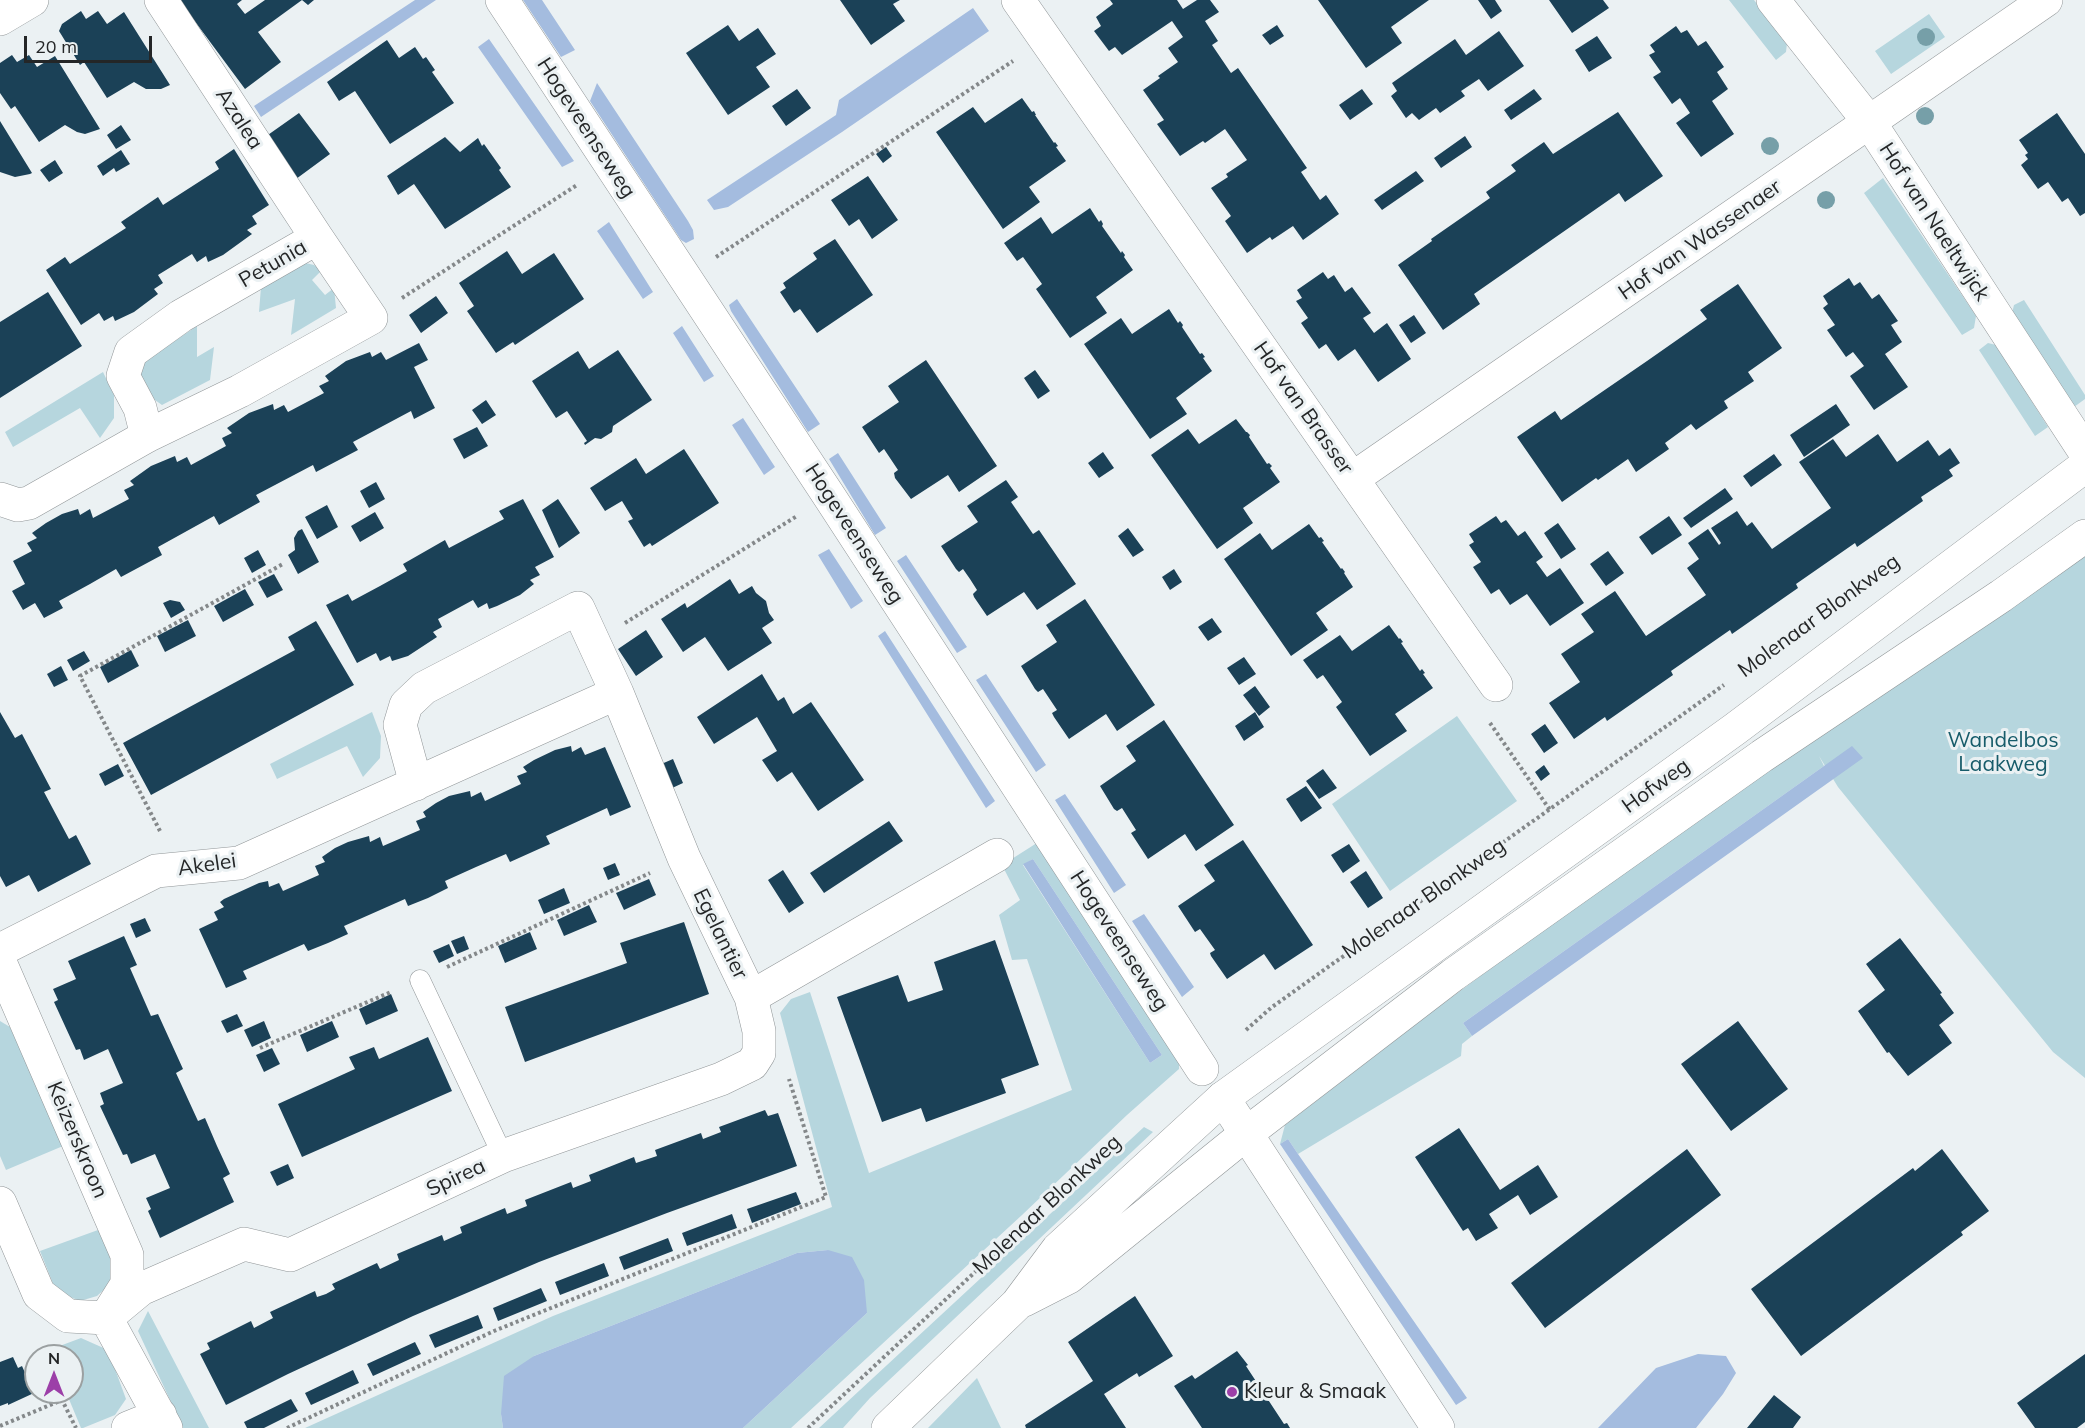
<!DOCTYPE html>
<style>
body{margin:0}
#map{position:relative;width:2085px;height:1428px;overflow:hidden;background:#ebf1f3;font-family:Mulish,sans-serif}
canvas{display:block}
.north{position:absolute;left:24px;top:1344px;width:60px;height:60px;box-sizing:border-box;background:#ebf1f3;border:2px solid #9ba0a1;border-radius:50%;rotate:0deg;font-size:16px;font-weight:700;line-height:24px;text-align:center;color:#242627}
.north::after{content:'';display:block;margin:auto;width:21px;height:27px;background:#9c3fa8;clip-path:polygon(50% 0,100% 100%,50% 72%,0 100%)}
.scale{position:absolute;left:24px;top:36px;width:128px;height:27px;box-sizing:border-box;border:3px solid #242627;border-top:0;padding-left:8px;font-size:18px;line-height:21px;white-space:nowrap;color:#242627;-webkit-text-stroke:4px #ebf1f3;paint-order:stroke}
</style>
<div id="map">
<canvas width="2085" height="1428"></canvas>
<div class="north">N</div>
<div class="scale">20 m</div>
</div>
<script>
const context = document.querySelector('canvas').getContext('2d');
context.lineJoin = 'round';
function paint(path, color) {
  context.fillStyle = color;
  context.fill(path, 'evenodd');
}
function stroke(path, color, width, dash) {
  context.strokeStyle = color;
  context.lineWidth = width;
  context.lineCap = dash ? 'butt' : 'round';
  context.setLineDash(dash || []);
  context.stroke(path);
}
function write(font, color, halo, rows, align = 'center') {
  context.font = font + ' Mulish,sans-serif';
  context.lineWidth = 6;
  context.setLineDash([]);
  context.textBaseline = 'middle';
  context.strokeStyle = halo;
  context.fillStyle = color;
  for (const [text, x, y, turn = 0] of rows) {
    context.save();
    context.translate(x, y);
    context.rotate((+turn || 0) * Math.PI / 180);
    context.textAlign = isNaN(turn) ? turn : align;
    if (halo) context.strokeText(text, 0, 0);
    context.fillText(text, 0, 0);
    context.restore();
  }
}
paint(new Path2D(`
 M1729,0H1754L1787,43L1786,52L1776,60Z
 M1929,14L1945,37L1891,74L1875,51Z
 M1883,178L1976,316L1974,328L1962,335L1864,193Z
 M301,262L314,265L322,270L312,280L325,295L334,288L336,308L291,335L295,299L259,312L261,287Z
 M2024,300L2085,395V399L2074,407L2012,313L2014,305Z
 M197,326V357L214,347L210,380L162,405L148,395L137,381L143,362Z
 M1988,343L1996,345L2048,427L2035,436L1979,350Z
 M103,372L114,395V418L100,438L80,408L13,447L5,432Z
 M2085,554V1078L2053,1052L1838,787L1819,756L1824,766L1463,1023L1472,1036L1462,1044L1461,1056L1298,1154L1288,1139L1280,1144L1285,1125L1433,1011L1738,786Z
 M372,712L381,736L380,758L363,777L347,746L277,779L270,764Z
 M1457,716L1517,801L1390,891L1332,804Z
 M1040,841L1179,1055V1069L1127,1115L1022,1215L791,1428H743L867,1313L828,1250L797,1253L534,1356L501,1414L503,1428H305L553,1316L832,1207L780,1013L791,999L810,992L869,1173L1072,1090L1027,959L1012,960L999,915L1020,900L1004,869L1007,862ZM1033,859L1162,1055L1150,1063L1023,865Z
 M0,1021L10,1027L63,1146L6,1170L0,1156Z
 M1144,1127L1153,1132L870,1398L843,1428H819Z
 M98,1230L115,1267L109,1285L97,1296L80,1301L56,1291L40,1251Z
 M148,1311L209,1428H183L138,1331Z
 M81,1338L108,1350L126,1399L115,1415L83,1428H81L66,1392H72V1356H51L49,1350Z
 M977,1378L1001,1428H928Z`), '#b6d6de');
paint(new Path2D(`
 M415,0H436L261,117L254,106Z
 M523,0H542L575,50L561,57Z
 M973,8L989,31L842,132L728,207L714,210L707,200L836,115L839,100Z
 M489,39L574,161L562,167L478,47Z
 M597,83L688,221L693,230L694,239L686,243L681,240L590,101Z
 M609,222L653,292L643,299L597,231Z
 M737,299L820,424L808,432L731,311L729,305Z
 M682,326L714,376L704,382L673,333Z
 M743,418L775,467L764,475L732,425Z
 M838,453L886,528L875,535L829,459Z
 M829,549L863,601L851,609L818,555Z
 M906,555L967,647L957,653L897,561Z
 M885,631L995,801L986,808L878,636Z
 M986,674L1046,765L1036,772L976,680Z
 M1852,746L1863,758L1472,1036L1463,1023Z
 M1065,794L1126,885L1114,893L1055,800Z
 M1033,859L1162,1055L1150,1063L1023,864Z
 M1144,914L1194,987L1182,997L1132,921Z
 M1288,1139L1298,1154L1467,1398L1456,1405L1280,1144Z
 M828,1250L852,1257L864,1280L867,1313L743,1428H503L501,1414L504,1376L534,1356L797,1253Z
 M1698,1354L1726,1356L1736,1373L1723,1394L1696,1428H1598L1656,1368Z`), '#a4bcdf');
paint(new Path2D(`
 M179,0H242L237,4L245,14L265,0H314L308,5L302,0L258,32L281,62L245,89Z
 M840,0H900L893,4L905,21L871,45Z
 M1110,0H1177L1183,9L1197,0H1210L1219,12L1205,21L1218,41L1212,45L1231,73L1238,68L1307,168L1301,172L1320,200L1326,195L1339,214L1303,240L1293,226L1272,240L1270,237L1247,253L1225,221L1231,216L1211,188L1228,177L1226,174L1247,160L1225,129L1205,143L1203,141L1180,156L1157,124L1164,120L1143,90L1160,78L1158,76L1178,62L1168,48L1183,37L1172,21L1122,55L1115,47L1109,51L1094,31L1101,26L1096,17L1113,4Z
 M1318,0H1429L1391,27L1402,43L1366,68Z
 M1478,0H1495L1502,11L1491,19Z
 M1549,0H1603L1609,8L1572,33Z
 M81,11L86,19L98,11L107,24L124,12L170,85L161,89H146L134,82L107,98L84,62L80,65L59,31L62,24Z
 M728,25L739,41L758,28L776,54L756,67L770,87L728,115L686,53Z
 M1277,25L1284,36L1270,45L1262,35Z
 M1676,26L1681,33L1687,30L1698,46L1706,41L1724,67L1717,72L1728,89L1712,101L1734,134L1701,157L1676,123L1690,113L1680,98L1672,104L1653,77L1661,72L1649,55L1655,52L1650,45Z
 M1499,31L1524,66L1488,91L1479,79L1461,91L1465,96L1440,113L1436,108L1419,120L1412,113L1406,118L1391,96L1397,91L1392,83L1455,39L1466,55Z
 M1597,36L1612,58L1589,72L1575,50Z
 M387,40L399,58L415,47L423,59L426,57L435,70L432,72L454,103L390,144L355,91L339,101L327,82Z
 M12,55L17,62L29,55L37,67L55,56L100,129L85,134L77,132L65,125L39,142L15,106L11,109L0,93V63Z
 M797,89L811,108L786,126L772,106Z
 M1362,89L1373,104L1350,120L1339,105Z
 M1534,89L1542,99L1511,120L1504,110Z
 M1022,98L1032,112L1034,111L1036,115H1035L1054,143L1055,142L1058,146L1056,147L1066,161L1029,187L1040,202L1003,229L936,132L973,107L985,123Z
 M1618,112L1663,176L1625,202L1619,193L1474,294L1480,304L1443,330L1398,265L1432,241L1431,239L1490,198L1486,192L1516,171L1511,165L1544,142L1553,154Z
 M299,113L330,154L296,179L265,137Z
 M2057,113L2085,154V213L2080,216L2068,198L2062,202L2048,182L2038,189L2021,165L2028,159L2025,155L2028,153L2019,140Z
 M0,121L32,173L30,174L15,177L0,172Z
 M121,125L131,140L116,149L107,135Z
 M1465,136L1472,147L1441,168L1434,158Z
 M445,137L460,152L478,138L482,146L484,144L501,168L499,170L511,187L445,229L414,184L398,195L387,176Z
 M886,147L892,156L883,163L876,154Z
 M234,149L269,205L252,216L257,224L247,230L252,234L223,255L208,262L206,256L197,262L192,254L158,275L163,283L154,289L158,294L134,312L115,321L113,316L104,321L99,313L81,325L46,270L65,257L70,264L126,228L121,222L158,197L163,205L219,169L215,162Z
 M121,150L130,164L116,172L114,168L103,176L97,166Z
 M55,160L63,173L49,182L40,170Z
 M1416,171L1424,181L1382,210L1374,200Z
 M868,176L898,220L872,239L859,219L849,226L831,200Z
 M1090,208L1099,222L1101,220L1103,224L1102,226L1121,253L1122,251L1125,255L1124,257L1133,270L1096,297L1107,313L1070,338L1036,289L1042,284L1023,257L1017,261L1004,243L1041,217L1052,234Z
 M835,239L873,295L817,333L800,309L794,313L780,292L786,288L783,283L817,259L813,253Z
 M507,251L522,274L554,253L584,299L515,345L513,342L496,353L467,311L474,306L459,283Z
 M1323,272L1328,279L1334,275L1345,292L1352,287L1371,313L1363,318L1374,333L1387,323L1411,359L1378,382L1355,349L1338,361L1326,344L1319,349L1301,323L1308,318L1296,301L1302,298L1297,290Z
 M1849,278L1854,286L1860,282L1872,299L1879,294L1898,321L1891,325L1902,342L1885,354L1908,387L1874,410L1850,376L1864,366L1853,352L1846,357L1827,330L1835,325L1823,308L1828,304L1823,296Z
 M1738,284L1782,348L1748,372L1754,381L1724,401L1728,408L1696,430L1691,424L1665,443L1669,449L1636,472L1628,459L1598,480L1596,478L1562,502L1517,437L1555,411L1561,420L1647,361L1707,319L1700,310Z
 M48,292L82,346L0,398V322Z
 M436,296L448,313L421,333L409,315Z
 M1169,309L1178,323L1180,321L1183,325L1182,327L1200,354L1202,353L1205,357L1203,358L1212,371L1176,398L1187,414L1150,439L1084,344L1121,318L1132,334Z
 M1414,315L1426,333L1411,343L1399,325Z
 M419,343L428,360L414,367L435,408L414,419L411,411L353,442L358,450L316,472L313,465L256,495L260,502L219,525L214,516L158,547L162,555L121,577L116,569L90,584L59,601L63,608L44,618L35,603L23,610L12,591L25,584L13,561L32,551L27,543L37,538L32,533L46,523L62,514L78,509L80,515L90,509L93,518L129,499L124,490L134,485L130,481L151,466L175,456L177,462L187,457L191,465L226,446L222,438L232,433L227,428L249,413L273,404L274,410L284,405L288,412L324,393L319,386L329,381L325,376L346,361L370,352L372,357L381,352L386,360Z
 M618,350L652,400L613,426L612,432L601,439L595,438L585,445L584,443L587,441L567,411L556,418L532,381L578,351L589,369Z
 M926,360L997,466L959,492L948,475L911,499L895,478L894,473L898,470L884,449L879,453L862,427L899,402L888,386Z
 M1035,370L1050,391L1038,399L1024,378Z
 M486,400L496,415L482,424L472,410Z
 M1836,404L1850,425L1804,457L1790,435Z
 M1236,419L1246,432H1247L1250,435L1249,437L1267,464L1269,463L1272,466L1270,468L1280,482L1243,508L1253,523L1217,549L1151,455L1188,429L1199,444Z
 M477,427L488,446L464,459L453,439Z
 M1878,434L1897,462L1928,440L1939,456L1950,448L1960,463L1949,470L1953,476L1921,497L1923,501L1857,547L1855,543L1796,584L1798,588L1732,634L1730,630L1671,671L1673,675L1607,721L1605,717L1574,739L1549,703L1580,682L1561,654L1594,632L1581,614L1615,591L1646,636L1706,595L1687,568L1699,559L1688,543L1708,529L1719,545L1721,543L1711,528L1737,511L1747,526L1752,522L1772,549L1831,508L1799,462L1833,439L1846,457Z
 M684,449L719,503L652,546L650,543L644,547L628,521L633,519L622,501L605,511L590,488L636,458L646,474Z
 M1103,452L1114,468L1099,478L1088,463Z
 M1774,454L1782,465L1751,487L1743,476Z
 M1006,480L1018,497L1011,502L1033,534L1039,530L1076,584L1037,610L1024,592L987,616L974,597L973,594L977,590L970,579L963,569L959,572L956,569L941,546L978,522L967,506Z
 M376,482L385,499L369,508L360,491Z
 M1725,488L1733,499L1691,528L1683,518Z
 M523,499L554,557L535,567L540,575L530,580L534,584L520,595L497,606L489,609L487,603L478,608L473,600L438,619L442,627L433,632L437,637L408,656L392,661L390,656L380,661L376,653L357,663L326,605L348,594L352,601L380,586L407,571L403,564L445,540L449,548L504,519L499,511Z
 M558,499L580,533L559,548L542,510Z
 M327,505L338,527L317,539L305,517Z
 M375,512L384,528L360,542L351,526Z
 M1496,516L1501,523L1506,520L1518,536L1525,531L1543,557L1536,562L1547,577L1560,568L1584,603L1550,626L1527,594L1510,605L1499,589L1491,594L1473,567L1481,562L1469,545L1474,542L1469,534Z
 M1669,516L1682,535L1652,555L1639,537Z
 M1558,523L1576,549L1561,559L1544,533Z
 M1309,524L1319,538L1321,537L1324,541L1322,542L1341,569L1342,568L1345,572L1344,573L1353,587L1316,613L1328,630L1291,656L1224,559L1260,533L1272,550Z
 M1128,528L1144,550L1133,557L1118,536Z
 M302,529L319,562L298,574L288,555L295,550L294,538L298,531Z
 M258,550L266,565L252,573L244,558Z
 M1608,551L1624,573L1606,586L1590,564Z
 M1174,569L1182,582L1170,590L1162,577Z
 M274,574L283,590L267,598L258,582Z
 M730,579L739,594L752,586L756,593L766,601L769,613L774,620L762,628L772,643L728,671L705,637L683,652L661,619L685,603L687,608Z
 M245,589L254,605L223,622L214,606Z
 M1085,599L1155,705L1117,731L1106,714L1069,739L1054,717L1052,713L1057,710L1043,689L1038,692L1035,689L1021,666L1057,642L1046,625Z
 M170,600L180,602L185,610L171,618L163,603Z
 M1212,618L1222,632L1208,641L1198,627Z
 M188,620L196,636L165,652L157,636Z
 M316,621L354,685L151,795L123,743L295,650L288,637Z
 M1389,625L1399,639L1400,638L1403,642L1401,643L1420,671L1422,669L1425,673L1423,674L1433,688L1395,714L1407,731L1370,756L1336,707L1342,702L1323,675L1317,679L1303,660L1340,635L1352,651Z
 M646,630L663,657L636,676L618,649Z
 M131,650L139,666L108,683L100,667Z
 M84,651L90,661L73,671L67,660Z
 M1244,657L1256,674L1239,685L1227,668Z
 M61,666L68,680L54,687L47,674Z
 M762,674L778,701L784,697L793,714L811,702L864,780L818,811L792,772L777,782L762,760L777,751L757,717L714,744L697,717Z
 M1255,686L1270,707L1259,716L1243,695Z
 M0,712L15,738L22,734L51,789L44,792L69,839L76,835L91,864L38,892L29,875L6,887L0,876Z
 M1255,712L1264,727L1244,741L1235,726Z
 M1164,720L1234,825L1196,851L1185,834L1148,859L1133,836L1131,833L1136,830L1122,808L1117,811L1114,809L1100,786L1136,761L1126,746Z
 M1545,724L1558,743L1544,753L1531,734Z
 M571,746L572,752L581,747L585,755L605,747L631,807L610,816L607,808L546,836L550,844L510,862L506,854L476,867L445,881L448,888L428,898L408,906L405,899L344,926L348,934L328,943L308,951L304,944L243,971L247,979L226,988L199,929L218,920L214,912L224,907L220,902L224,899L259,883L268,881L269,887L279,883L283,891L319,875L315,866L325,862L322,857L335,848L348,842L369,836L370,842L380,837L383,846L420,830L416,821L426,817L423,812L436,803L449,796L470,791L471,797L481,792L485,801L521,784L517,776L527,772L523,767L534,760L555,750Z
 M673,759L683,783L670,789L659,765Z
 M118,764L124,776L105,786L99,774Z
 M1544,765L1550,774L1541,781L1535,772Z
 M1323,769L1337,788L1319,799L1306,781Z
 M1306,786L1322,808L1301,822L1286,799Z
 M889,821L903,841L824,893L810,873Z
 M1243,840L1313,945L1275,970L1264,954L1227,979L1211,956L1210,953L1215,950L1200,929L1195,932L1193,929L1178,906L1215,881L1204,865Z
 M1349,844L1360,861L1343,873L1331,855Z
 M615,863L620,875L608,880L603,868Z
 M783,870L804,903L789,913L768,880Z
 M1366,871L1383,898L1368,908L1350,882Z
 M649,879L656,895L624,910L616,893Z
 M564,888L570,903L544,914L538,900Z
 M589,905L597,922L564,936L557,920Z
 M145,918L151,931L136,938L130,924Z
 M684,922L709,994L525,1062L505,1007L627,963L620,943Z
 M530,932L537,949L505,963L498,946Z
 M124,936L137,965L130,968L151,1016L158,1014L183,1069L176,1073L198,1121L205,1118L217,1146L230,1174L223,1178L234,1202L160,1238L148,1211L151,1209L146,1198L170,1188L155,1154L131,1164L127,1154L123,1155L100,1106L104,1104L100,1093L123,1083L108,1049L84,1060L80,1049L76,1050L54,1002L58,1000L53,989L76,979L68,961Z
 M464,936L469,949L457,954L451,941Z
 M1900,938L1942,993L1940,994L1954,1013L1939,1025L1952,1043L1908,1076L1889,1052L1887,1053L1858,1011L1885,990L1866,964Z
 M995,940L1039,1065L1001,1079L1006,1093L926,1122L921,1108L882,1122L837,997L898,975L908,1002L943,990L934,962Z
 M449,944L454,956L439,963L433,951Z
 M391,994L398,1011L366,1025L359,1009Z
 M237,1014L243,1026L227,1033L221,1021Z
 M264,1021L271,1038L252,1047L244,1030Z
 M332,1021L339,1037L307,1052L300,1035Z
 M1738,1021L1788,1089L1731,1131L1681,1064Z
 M428,1037L452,1091L302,1157L278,1104L355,1069L349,1057L374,1047L379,1059Z
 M272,1048L280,1064L264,1072L256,1055Z
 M765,1110L768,1116L778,1113L797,1166L667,1213L539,1262L413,1316L288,1374L226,1405L200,1354L210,1349L207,1343L251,1321L254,1328L273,1318L270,1312L315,1291L317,1297L326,1294L335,1289L332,1284L377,1263L380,1269L399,1260L397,1254L442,1235L444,1241L462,1233L460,1227L505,1208L507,1214L527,1206L525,1200L571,1182L573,1188L591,1181L589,1175L634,1157L636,1163L657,1156L655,1150L701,1133L703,1139L721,1132L719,1127Z
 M1459,1128L1500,1190L1538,1165L1558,1197L1530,1215L1518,1195L1489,1214L1498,1228L1476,1241L1468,1228L1463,1231L1415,1157Z
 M1687,1149L1721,1195L1545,1328L1511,1283Z
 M1942,1149L1989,1211L1961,1232L1963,1235L1801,1356L1751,1289L1913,1168L1915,1171Z
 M288,1164L294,1178L277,1186L270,1172Z
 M796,1192L801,1204L752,1223L747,1209Z
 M732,1214L737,1228L687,1246L682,1233Z
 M668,1238L673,1251L624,1270L619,1257Z
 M604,1263L609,1276L560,1295L555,1282Z
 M541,1288L547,1301L498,1321L493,1308Z
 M1135,1296L1173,1356L1139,1377L1137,1373L1104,1394L1126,1428H1026L1025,1425L1093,1381L1068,1342Z
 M478,1315L483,1328L435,1348L429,1335Z
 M415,1342L421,1354L373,1376L367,1364Z
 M1237,1351L1248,1365L1246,1366L1284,1424L1287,1423L1290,1428H1202L1174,1386L1192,1375L1195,1379Z
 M2085,1354V1422L2077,1428H2035L2017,1403Z
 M13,1357L18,1368L22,1366L34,1393L8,1405V1403L0,1406V1362Z
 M353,1370L359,1383L311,1405L305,1393Z
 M1774,1395L1801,1417L1793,1428H1747Z
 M291,1399L298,1411L264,1428H247L244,1422Z`), '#1b4157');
const lane = new Path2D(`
 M420,980L503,1156`);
const street = new Path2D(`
 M161,0L317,238
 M502,0L829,496L1202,1069
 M1018,0L1496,685
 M1773,0L1870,123L2085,452
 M0,19L32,0
 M1352,479L2046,0
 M0,499L18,505L29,503L147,436L240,391L371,318L317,238L181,316L131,352L123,376L140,408L147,436
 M0,950L156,871L239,863L617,693
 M0,962L127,1255V1284L110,1311
 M751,997L997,855
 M1223,1098L1438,1428
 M0,1203L39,1294L68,1316L106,1318
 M106,1318L141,1289L244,1244L290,1255L503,1156L721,1079L752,1064L759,1053V1031L751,997L684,858L617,693L578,608L424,688L406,705L400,725L416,784
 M106,1318L166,1428
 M128,1428L160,1415`);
const secondary = new Path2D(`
 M1024,1300L1069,1277L1247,1133L1453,975L1762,756L2001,596L2085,536
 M888,1428L1017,1304L1058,1249L1223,1098L1735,729L2085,466`);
stroke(lane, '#919698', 21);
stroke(street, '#919698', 34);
stroke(secondary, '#919698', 34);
stroke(new Path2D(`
 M716,257L1013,61
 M402,298L577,185
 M625,623L797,516
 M1490,723L1550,810
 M160,831L80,676L283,564
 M447,967L650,873
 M1246,1030L1272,1007L1724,685
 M260,1048L391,992
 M0,1426L62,1400L76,1428
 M287,1428L494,1331L826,1197L789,1079
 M808,1428L1020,1230`), '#84888a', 4, [3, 3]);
stroke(lane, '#fff', 20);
stroke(street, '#fff', 33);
stroke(secondary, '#fff', 33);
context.fillStyle = '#769fa8';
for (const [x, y] of [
 [1926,37],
 [1925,116],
 [1770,146],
 [1826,200]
]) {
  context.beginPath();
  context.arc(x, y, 9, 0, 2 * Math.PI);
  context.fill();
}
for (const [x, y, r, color] of [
 [1232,1392,6,"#9c3fa8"]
]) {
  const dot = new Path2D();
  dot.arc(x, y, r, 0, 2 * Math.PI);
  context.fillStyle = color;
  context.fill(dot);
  stroke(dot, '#ebf1f3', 2);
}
write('21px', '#242627', '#ebf1f3', [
 ["Azalea",239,119,57],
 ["Hogeveenseweg",586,128,57],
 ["Hof van Naeltwijck",1934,222,57],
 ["Hof van Wassenaer",1700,240,-35],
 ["Petunia",273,264,-30],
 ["Hof van Brasser",1303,408,55],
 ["Hogeveenseweg",854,534,57],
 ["Molenaar Blonkweg",1819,616,-36],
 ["Hofweg",1656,786,-36],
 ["Akelei",207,865,-8],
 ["Molenaar Blonkweg",1424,899,-35],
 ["Egelantier",720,934,64],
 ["Hogeveenseweg",1119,941,57],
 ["Keizerskroon",77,1140,67],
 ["Spirea",456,1178,-25],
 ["Molenaar Blonkweg",1047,1205,-43]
]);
write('21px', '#175c6a', '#ebf1f3', [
 ["Wandelbos",2003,741],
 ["Laakweg",2003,765]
]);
write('21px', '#242627', '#ebf1f3', [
 ["Kleur & Smaak",1244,1392]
], 'left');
</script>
